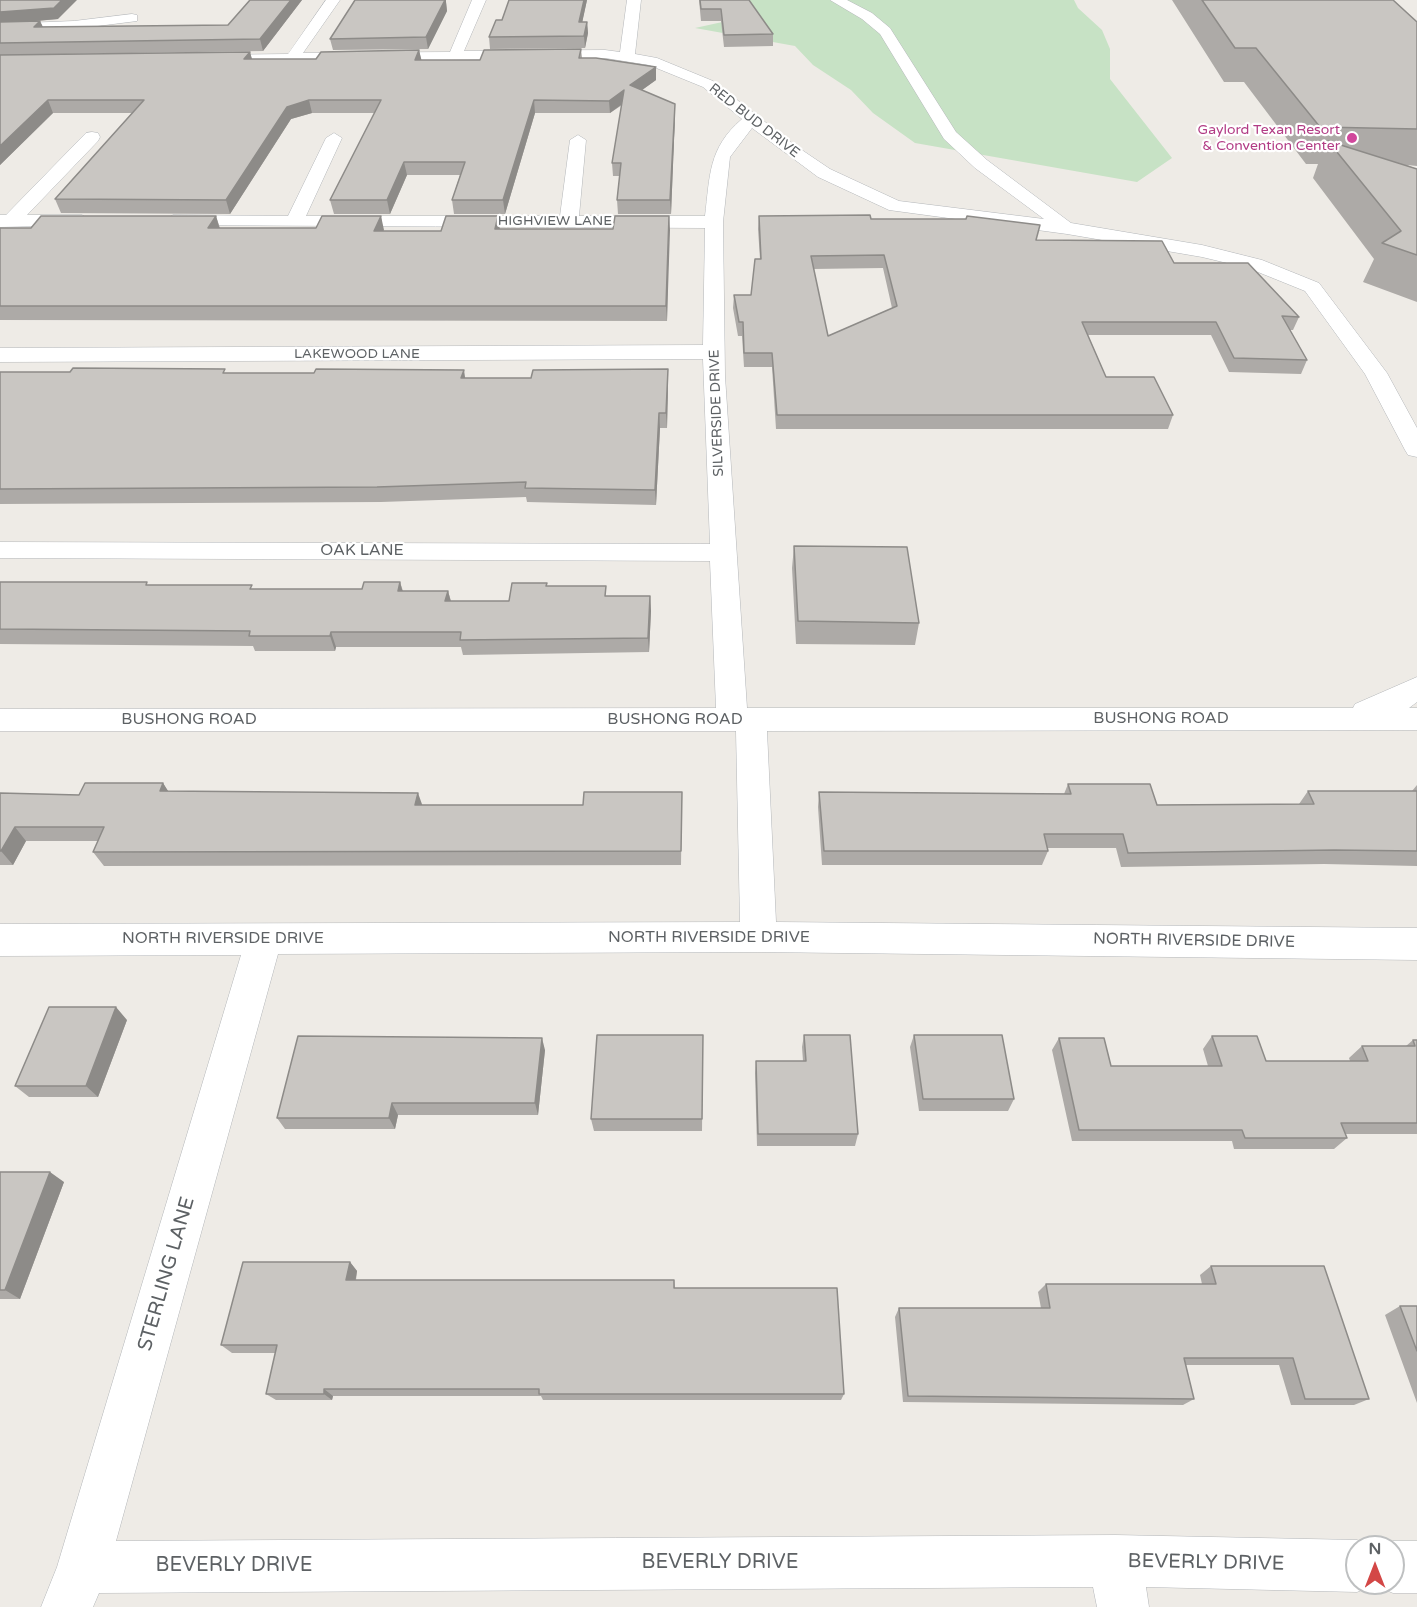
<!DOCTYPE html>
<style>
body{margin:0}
#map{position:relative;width:1417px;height:1607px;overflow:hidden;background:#eeebe6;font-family:"Varela Round",sans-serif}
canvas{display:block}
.north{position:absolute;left:1345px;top:1535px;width:60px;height:60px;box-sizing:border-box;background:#fff;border:2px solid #bec0c1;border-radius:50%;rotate:0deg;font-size:16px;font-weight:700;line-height:24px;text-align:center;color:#5d6164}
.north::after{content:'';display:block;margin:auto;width:21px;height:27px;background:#d34746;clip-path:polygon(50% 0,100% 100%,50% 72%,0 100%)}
</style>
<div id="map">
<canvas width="1417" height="1607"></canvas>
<div class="north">N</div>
</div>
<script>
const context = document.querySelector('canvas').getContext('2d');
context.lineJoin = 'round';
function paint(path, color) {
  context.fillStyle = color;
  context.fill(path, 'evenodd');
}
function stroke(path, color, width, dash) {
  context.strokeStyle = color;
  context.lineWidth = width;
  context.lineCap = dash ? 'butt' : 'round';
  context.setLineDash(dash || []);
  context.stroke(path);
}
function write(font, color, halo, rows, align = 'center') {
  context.font = font + ' "Varela Round",sans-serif';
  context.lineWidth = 4.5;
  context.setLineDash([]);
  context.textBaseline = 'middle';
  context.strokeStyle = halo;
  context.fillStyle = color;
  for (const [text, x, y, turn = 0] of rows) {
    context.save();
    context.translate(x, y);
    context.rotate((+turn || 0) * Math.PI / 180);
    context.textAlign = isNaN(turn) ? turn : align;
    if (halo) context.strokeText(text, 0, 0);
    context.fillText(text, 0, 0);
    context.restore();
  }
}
paint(new Path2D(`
 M740,0H1074L1078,8L1102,30L1110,49V79L1172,158L1137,182L915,143L873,113L851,90L813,65L795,46L695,28L727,21Z`), '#c7e2c5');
const minor = new Path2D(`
 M326,0H340L303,53L450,52L472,0H486L464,51L605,50L620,52L627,0H641L635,54L657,58L713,81L793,144L830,169L899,201L1044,219L975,168L944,139L880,34L862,19L830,0H847L872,13L890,28L956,132L987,160L1071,223L1202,245L1262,260L1319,283L1387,373L1417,428V457L1408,455L1405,450L1365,374L1305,291L1248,268L1202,257L1067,234L889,210L818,177L752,128L730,157L723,222L725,376L747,708H1353L1355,704L1417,677V702L1409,708H1417V730L767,731L776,922L1417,928V960L759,952L278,954L116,1541L1115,1535L1357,1540L1374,1547H1357V1583H1393V1547H1379L1393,1541H1417V1593H1393L1374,1585L1357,1592L1146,1587L1149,1607H1097L1093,1587L99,1593L93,1607H41L57,1567L241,955L0,956V924L740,922L736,731H0V709L716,708L710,561L0,558V542L710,544L703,359L0,362V348L703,345L705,228L166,225L164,221L173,215L288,216L326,138L334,133L342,138L306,216H560L570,140L578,135L586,140L579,216H705C710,176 708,148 742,119L703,87L649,65L605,58L206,63L199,59L206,55L288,54Z
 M132,14L137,15V21L74,29L0,32V24L74,21Z
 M92,132L98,133L100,137L98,141L27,215H82L91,221L89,225L0,227V215H6L86,133Z`);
stroke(minor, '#b3b6b9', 1);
paint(minor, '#fff');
paint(new Path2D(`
 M0,0L58,19L37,21H40L43,27L228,25L250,0H302L263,51L0,55Z
 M355,0H446V2L447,11L428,49L333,50L330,39Z
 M509,0H587L582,22H587L588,33L585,48L490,49L489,37L502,20Z
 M699,0H749L773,34V46L724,47L721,21H701Z
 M1172,0H1393L1417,22V166L1407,165L1417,169V302L1363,282L1374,259L1313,178L1318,164H1306L1244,82H1224Z
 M581,49L582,58L656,80L642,90L675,116L671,214H618L617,200L620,176H613L612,163L622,105L610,113H535L505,214H454L452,200L460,175H407L390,214H334L330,200L375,113H312L291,119L230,214L61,213L55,199L132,113H53L0,165V55L250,52L252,59H316L419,50L421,60H480Z
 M216,216L220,228H316L381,216L383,231H441L498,216L500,229H613L669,216L667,321L0,320V228H31Z
 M759,216L871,219L1036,240L1174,263L1299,317L1293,330H1290L1307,360L1301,374L1229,372L1211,335H1088L1106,377L1173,415L1168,429H776L772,367H744L742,336H738L733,308L734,295H751L760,259L758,229ZM883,268L892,308L828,336L813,269Z
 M0,372L227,373L668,384L667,428H660L656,505L527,502L526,497L381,502L0,504Z
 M794,546L919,623L915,645L796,644L792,568Z
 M0,582L149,585L254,589H362L400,582L403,591H448L451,601H509L547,586L607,596H650L651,611L649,652L463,655L461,647H336L335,651H255L253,646L0,644Z
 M163,783L168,792L422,805H583L682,792L681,865L104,866L93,852L98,841H26L13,865H0V793L79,795Z
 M1068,784L1157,805L1299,804L1308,791H1412L1417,785V866L1324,864L1121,867L1116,848H1047L1048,851L1042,865H822L818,807L819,792L1064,794Z
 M127,1020L98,1097H29L15,1086Z
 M703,1035L702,1131H594L591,1119Z
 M804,1035L858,1134L855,1146H757L755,1073L756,1061H803L802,1047Z
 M914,1035L1014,1099L1008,1111H919L910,1047Z
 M1212,1036L1266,1061H1350L1349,1058L1362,1046H1406L1413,1040H1417V1134H1345L1347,1138L1334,1149H1234L1232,1141H1072L1052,1050L1059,1038L1111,1066H1208L1203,1049Z
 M545,1050L538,1115H398L395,1129H285L277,1118Z
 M0,1172L64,1182L20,1299H0Z
 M350,1262L357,1271L356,1280H674L675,1288L844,1394L841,1400H543L541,1396H333L332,1400H276L266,1394L276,1353H232L221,1345Z
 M1211,1266L1369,1399L1354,1405H1291L1279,1365H1186L1194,1399L1183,1405L903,1402L895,1317L899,1308H1041L1038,1292L1046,1284H1202L1200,1275Z
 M1400,1306H1417V1403L1385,1315Z`), '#adaaa7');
paint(new Path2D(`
 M62,0H77L58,19L0,24V12Z
 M291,0H302L263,51L260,39Z
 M440,0H446V2L447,11L428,49L426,37Z
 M584,0H587L580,33L579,22Z
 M40,21L45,32L34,27Z
 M587,22L588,33L585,48L584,36Z
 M419,50L422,62L415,60Z
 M250,52L253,64L244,59Z
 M656,67V80L631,98L630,85Z
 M624,90L625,102L610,113L609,101Z
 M48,100L53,113L0,165V146Z
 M309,100L312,113L291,119L230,214L226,200L287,107Z
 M534,100L535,113L505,214L503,200Z
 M675,104V116L671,214L670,200Z
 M404,162L407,175L390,214L387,200Z
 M216,216L220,230L208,228Z
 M381,216L384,230L377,244L374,231Z
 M498,216L500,230L495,229Z
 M669,216L670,230L667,321L666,306Z
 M668,369V384L667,428L666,413Z
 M464,370L466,384L461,378Z
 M659,413L660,428L656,505L655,490Z
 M400,582L404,597L398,591Z
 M448,591L452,606L445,601Z
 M650,596L651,611L649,652L648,638Z
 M331,632L336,647L335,651L330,636Z
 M163,783L172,797L160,791Z
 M418,793L423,807L415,805Z
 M15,827L26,841L13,865L1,851Z
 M116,1007L127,1020L98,1097L86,1086Z
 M542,1038L545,1050L538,1115L535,1103Z
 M392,1103L398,1115L395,1129L389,1118Z
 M50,1172L64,1182L20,1299L5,1290Z
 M350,1262L357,1271L354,1289L346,1280Z
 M324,1389L333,1396L332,1400L324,1394Z`), '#8d8b88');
const building = new Path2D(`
 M0,0H62L54,8L0,12Z
 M250,0H291L260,39L0,43V22L40,21L34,27L228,25Z
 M355,0H445L426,37L330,39Z
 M509,0H584L579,22H587L584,36L489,37L496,20H502Z
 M700,0H749L773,34L724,35L721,9H701Z
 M1202,0H1393L1417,22V129L1320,127L1256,48H1235Z
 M581,49L579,58H596L656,67L630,85L675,104L670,200H617L621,163H612L624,90L609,101L534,100L503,200H452L465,162H404L387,200H330L381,100H309L287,107L226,200L55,199L144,100H48L0,146V55L250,52L244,59H316L321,52L419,50L415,60H480L484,50Z
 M1328,141L1417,169V255L1382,243L1401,231Z
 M870,215L871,219H966L967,216L1040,225L1036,240L1162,241L1174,263H1248L1299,317L1282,316L1307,360L1234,358L1216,322H1082L1106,377H1154L1173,415H777L772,353H744L743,322H739L734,295H751L755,259H761L759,216ZM884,255L897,306L828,336L811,256Z
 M41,216H216L208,228H316L322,216H381L374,231H441L446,216H498L495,229H613L615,216H669L666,306H0V228H31Z
 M73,368L225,369L223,373H314L316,369L464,370L461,378H531L533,370L668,369L666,413H659L655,490L525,488L526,482L377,487L0,489V372H70Z
 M794,546L907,547L919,623L798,621Z
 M0,582H147L146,585H252L250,589H362L364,582H400L398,591H448L445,601H509L512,583H547L546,586H606L605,596H650L648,638L460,640L461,632H331L330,636H249L250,631L0,629Z
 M85,783H163L160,791L418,793L415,805H583L584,792H682L681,851L93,852L104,827H15L1,851H0V793L79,795Z
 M1068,784H1150L1157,805L1314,804L1308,791H1417V851L1334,850L1128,853L1123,834H1044L1048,851H824L819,792L1071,794Z
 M49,1007H116L86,1086H15Z
 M597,1035H703L702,1119H591Z
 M804,1035H850L858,1134H758L756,1061H806Z
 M914,1035H1002L1014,1099H923Z
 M298,1036L542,1038L535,1103H392L389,1118H277Z
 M1212,1036H1257L1266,1061H1368L1362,1046H1415L1413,1040H1417V1123H1341L1347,1138H1245L1242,1130H1079L1059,1038H1104L1111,1066H1222Z
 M0,1172H50L5,1290H0Z
 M243,1262H350L346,1280H674V1288H837L844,1394H539V1389H324V1394H266L277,1345H221Z
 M1211,1266H1324L1369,1399H1305L1293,1358H1184L1194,1399L908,1396L899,1308H1050L1046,1284H1216Z
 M1400,1306H1417V1351Z`);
paint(building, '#c9c6c2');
stroke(building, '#8d8b88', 1.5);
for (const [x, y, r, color] of [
 [1352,138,6,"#d1479c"]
]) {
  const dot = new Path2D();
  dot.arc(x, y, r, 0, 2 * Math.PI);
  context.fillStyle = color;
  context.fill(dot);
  stroke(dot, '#fff', 2);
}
write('14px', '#5d6164', '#fff', [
 ["RED BUD DRIVE",754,121,38],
 ["HIGHVIEW LANE",555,221],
 ["LAKEWOOD LANE",357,354],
 ["SILVERSIDE DRIVE",717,413,-92]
]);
write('14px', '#b23c85', '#fff', [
 ["Gaylord Texan Resort",1340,130],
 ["& Convention Center",1340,146]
], 'right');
write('16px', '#5d6164', '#fff', [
 ["OAK LANE",362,551],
 ["BUSHONG ROAD",1161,719],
 ["BUSHONG ROAD",189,720],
 ["BUSHONG ROAD",675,720],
 ["NORTH RIVERSIDE DRIVE",709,938],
 ["NORTH RIVERSIDE DRIVE",223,939],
 ["NORTH RIVERSIDE DRIVE",1194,941,1]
]);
write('20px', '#5d6164', '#fff', [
 ["STERLING LANE",167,1274,-74],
 ["BEVERLY DRIVE",720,1563],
 ["BEVERLY DRIVE",1206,1563,1],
 ["BEVERLY DRIVE",234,1566]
]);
</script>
